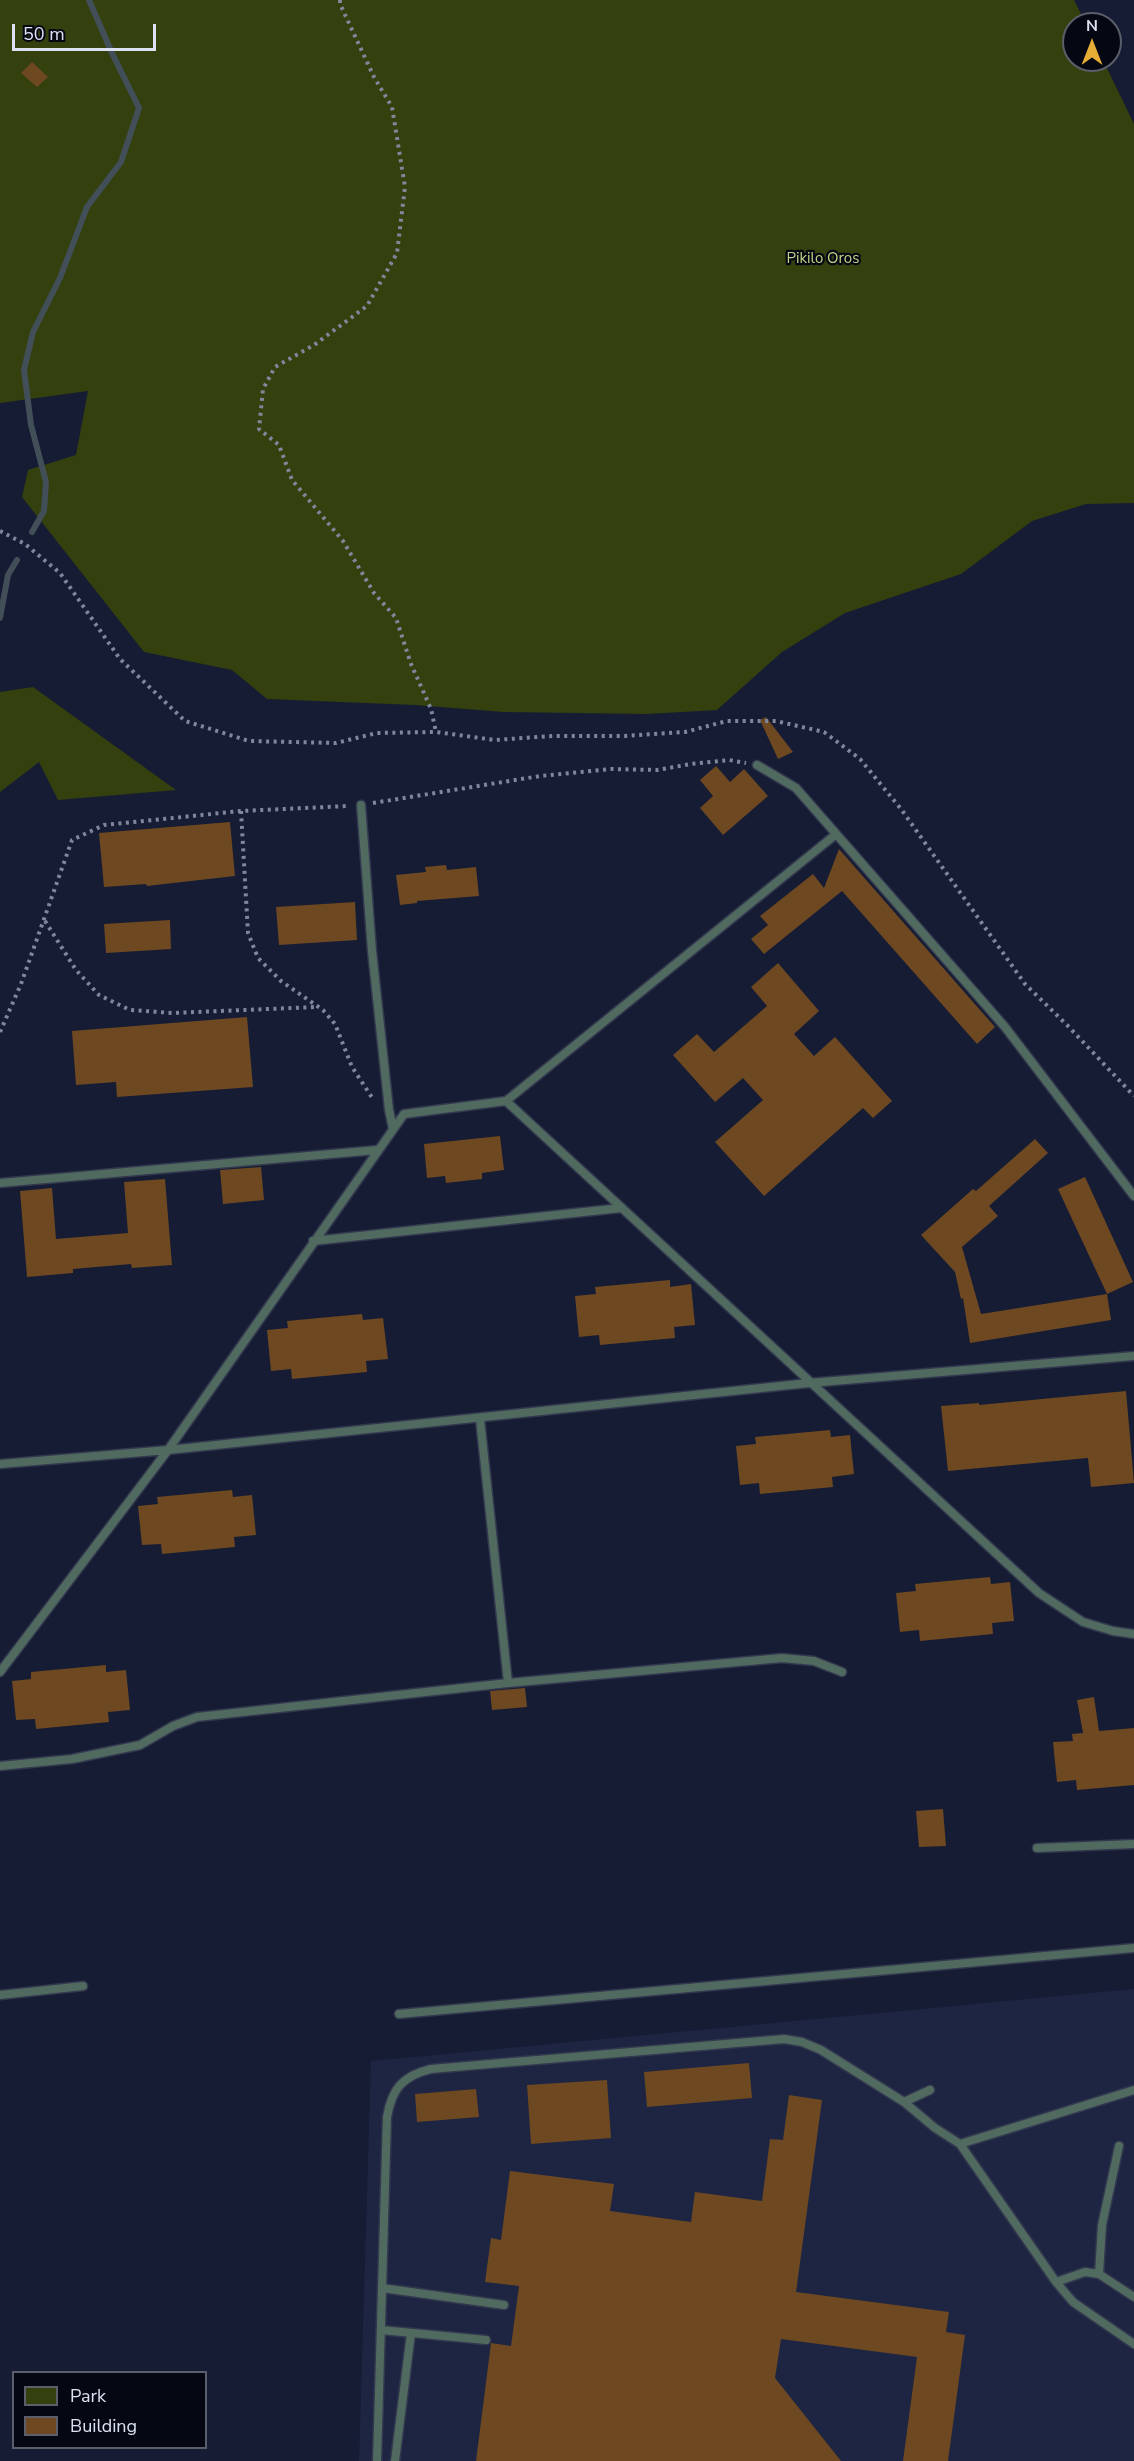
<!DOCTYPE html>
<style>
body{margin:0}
#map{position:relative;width:1134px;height:2461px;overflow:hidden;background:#161c34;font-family:"Nunito Sans",sans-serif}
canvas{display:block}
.legend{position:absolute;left:12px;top:2371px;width:195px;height:78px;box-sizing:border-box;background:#050812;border:2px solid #5b5f6b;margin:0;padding:8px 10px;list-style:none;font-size:18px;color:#dbe1f1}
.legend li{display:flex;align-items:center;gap:12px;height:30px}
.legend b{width:30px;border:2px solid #5b5f6b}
.north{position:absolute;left:1062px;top:12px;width:60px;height:60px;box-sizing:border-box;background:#050812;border:2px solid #5b5f6b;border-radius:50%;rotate:0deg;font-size:16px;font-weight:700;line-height:24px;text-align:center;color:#dbe1f1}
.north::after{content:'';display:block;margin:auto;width:21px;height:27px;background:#e5ad36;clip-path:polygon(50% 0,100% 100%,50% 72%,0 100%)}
.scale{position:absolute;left:12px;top:24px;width:144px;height:27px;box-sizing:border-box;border:3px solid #dbe1f1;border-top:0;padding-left:8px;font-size:18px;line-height:21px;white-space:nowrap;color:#dbe1f1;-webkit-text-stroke:4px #050812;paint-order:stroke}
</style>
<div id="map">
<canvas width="1134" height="2461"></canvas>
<ul class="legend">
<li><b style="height:16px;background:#34400e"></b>Park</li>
<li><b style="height:16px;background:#6d4821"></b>Building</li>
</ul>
<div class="north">N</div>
<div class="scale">50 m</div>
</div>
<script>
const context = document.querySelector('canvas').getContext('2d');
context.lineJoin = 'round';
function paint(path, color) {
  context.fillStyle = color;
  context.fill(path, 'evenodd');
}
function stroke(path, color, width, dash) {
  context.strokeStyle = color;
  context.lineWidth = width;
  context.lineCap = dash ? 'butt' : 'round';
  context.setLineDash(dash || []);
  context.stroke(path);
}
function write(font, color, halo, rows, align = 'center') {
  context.font = font + ' "Nunito Sans",sans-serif';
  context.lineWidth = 4.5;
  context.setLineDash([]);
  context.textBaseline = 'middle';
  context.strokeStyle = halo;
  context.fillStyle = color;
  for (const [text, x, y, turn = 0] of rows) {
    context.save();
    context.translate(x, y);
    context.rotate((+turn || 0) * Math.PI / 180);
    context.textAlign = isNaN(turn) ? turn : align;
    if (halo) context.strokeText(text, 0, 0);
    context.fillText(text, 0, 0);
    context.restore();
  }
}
paint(new Path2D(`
 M1134,1989V2461H359L371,2061Z`), '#1d2543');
paint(new Path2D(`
 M0,0H1074L1086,24H1074V60H1103L1134,124V503L1086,504L1032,521L961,574L845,613L782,652L717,710L647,714L504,712L415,705L267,699L232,670L144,652L22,497L28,470L76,455L88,391L0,403Z
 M33,687L176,790L58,800L39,762L0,792V692Z`), '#34400e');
stroke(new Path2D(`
 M32,532L44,511L46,482L31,425L24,370L33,332L60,278L87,207L121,162L139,108L112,53L89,0
 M0,618L8,575L17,560`), '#424e58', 6);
paint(new Path2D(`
 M32,62L48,77L37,87L21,73Z
 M766,717L793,752L778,759L760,720Z
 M716,766L730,782L744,769L768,796L723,835L700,808L713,796L700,780Z
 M230,822L235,876L147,886L146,884L104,887L99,833Z
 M839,849L995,1027L977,1044L842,891L764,954L751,939L768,925L760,916L813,874L824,888Z
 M446,865L447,870L476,867L479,896L417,901V903L400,905L396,875L426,872L425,867Z
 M355,902L357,940L279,945L276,907Z
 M170,920L171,949L106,953L104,924Z
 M778,963L819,1011L794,1034L814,1056L835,1037L892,1101L873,1118L863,1108L764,1196L715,1142L763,1100L743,1078L715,1102L673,1055L697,1034L714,1052L767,1006L751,987Z
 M247,1017L253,1087L117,1097L116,1082L76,1085L72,1031Z
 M500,1136L504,1170L482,1173V1179L446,1183L445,1176L427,1178L424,1144Z
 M1035,1139L1048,1153L989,1206L998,1216L962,1247L981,1314L1107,1294L1111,1320L970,1343L963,1298L961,1299L955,1272L921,1235L973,1189L976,1191Z
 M261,1167L264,1200L223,1204L220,1170Z
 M1085,1177L1133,1282L1107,1294L1058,1189Z
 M165,1179L172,1265L132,1268L131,1264L73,1269V1273L27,1277L20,1191L52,1188L56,1239L128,1233L124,1182Z
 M670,1280V1287L691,1284L695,1325L674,1327L675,1338L600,1345L599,1335L579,1337L575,1296L596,1294L595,1287Z
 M362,1314L363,1320L383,1318L388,1359L366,1361L367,1372L292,1379L291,1369L271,1371L267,1330L288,1328L287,1321Z
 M1126,1391L1134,1483L1091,1487L1088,1458L948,1471L941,1406L979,1403V1405Z
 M830,1430L831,1437L850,1435L854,1474L832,1477L833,1487L760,1494L759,1483L740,1485L736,1446L756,1444L755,1437Z
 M232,1490L233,1497L252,1495L256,1535L234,1537L235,1547L162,1554L161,1544L142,1545L138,1506L158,1504L157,1497Z
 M990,1577L991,1584L1010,1582L1014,1621L992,1623L993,1634L920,1641L919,1630L900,1632L896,1593L916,1591L915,1584Z
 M106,1665V1672L126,1670L130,1710L108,1712L109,1722L36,1729L35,1719L16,1720L12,1681L31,1679V1672Z
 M525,1688L527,1707L492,1710L490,1691Z
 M1094,1697L1099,1731L1134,1728V1785L1077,1790L1076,1780L1057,1782L1053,1742L1073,1741L1072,1734L1083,1733L1077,1700Z
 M943,1809L946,1846L919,1847L916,1811Z
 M749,2063L752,2098L647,2107L644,2072Z
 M607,2080L611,2138L531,2144L527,2085Z
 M476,2089L479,2117L417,2122L415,2094Z
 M789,2095L822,2100L796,2292L949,2312L946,2332L965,2335L948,2461H903L917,2357L781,2339L775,2378L841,2461H476L491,2343L511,2346L519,2286L485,2282L491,2238L501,2240L510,2171L614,2184L610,2211L691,2222L695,2192L762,2201L770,2139L783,2140Z`), '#6d4821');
const service = new Path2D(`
 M757,765L796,788L1005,1027L1134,1196
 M361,805L372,951L389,1110L393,1129
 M506,1101L1039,1593L1083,1622L1113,1631L1134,1634
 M0,1183L377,1150
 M313,1241L621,1208
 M480,1419L508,1683
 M0,1464L168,1450L809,1383L1134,1356
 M0,1672L168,1450L404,1114L506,1101L835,835
 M0,1766L72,1759L140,1745L173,1726L197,1717L508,1683L782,1658L814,1661L842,1672
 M1037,1848L1134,1844
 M0,1995L83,1986
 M399,2014L1134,1948
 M904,2102L930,2090
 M960,2144L1134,2090
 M1099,2274L1102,2225L1119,2146
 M1056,2282L1085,2272L1099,2274L1134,2297
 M382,2288L504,2305
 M381,2330L486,2340
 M377,2461L387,2117C392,2089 402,2076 431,2069L784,2039L802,2042L821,2050L904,2102L935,2128L960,2144L1056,2282L1073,2302L1134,2344
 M395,2461L411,2333`);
stroke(service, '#32384e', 11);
stroke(new Path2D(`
 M340,0V4L374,77L392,107L405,187L397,253L367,306L314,345L275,367L263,389L259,429L279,445L292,480L343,541L374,593L396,618L411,664L431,709L436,732
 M0,531L25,544L60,573L120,659L185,721L249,741L336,743L377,733L436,732L495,740L553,736H625L685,732L727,721H776L824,732L860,759L901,809L1025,984L1068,1026L1134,1096
 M373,803L540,776L611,769L657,770L691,764L729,760L746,763
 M241,811L248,933L258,958L281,981L323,1010L335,1024L352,1067L373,1099
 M45,921L76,970L99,995L130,1010L173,1013L316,1007
 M0,1032L21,984L72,840L104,825L241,811L348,806`), '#81879b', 4, [3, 4.5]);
stroke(service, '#516a60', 8);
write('15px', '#bed486', '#050812', [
 ["Pikilo Oros",823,259]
]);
</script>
